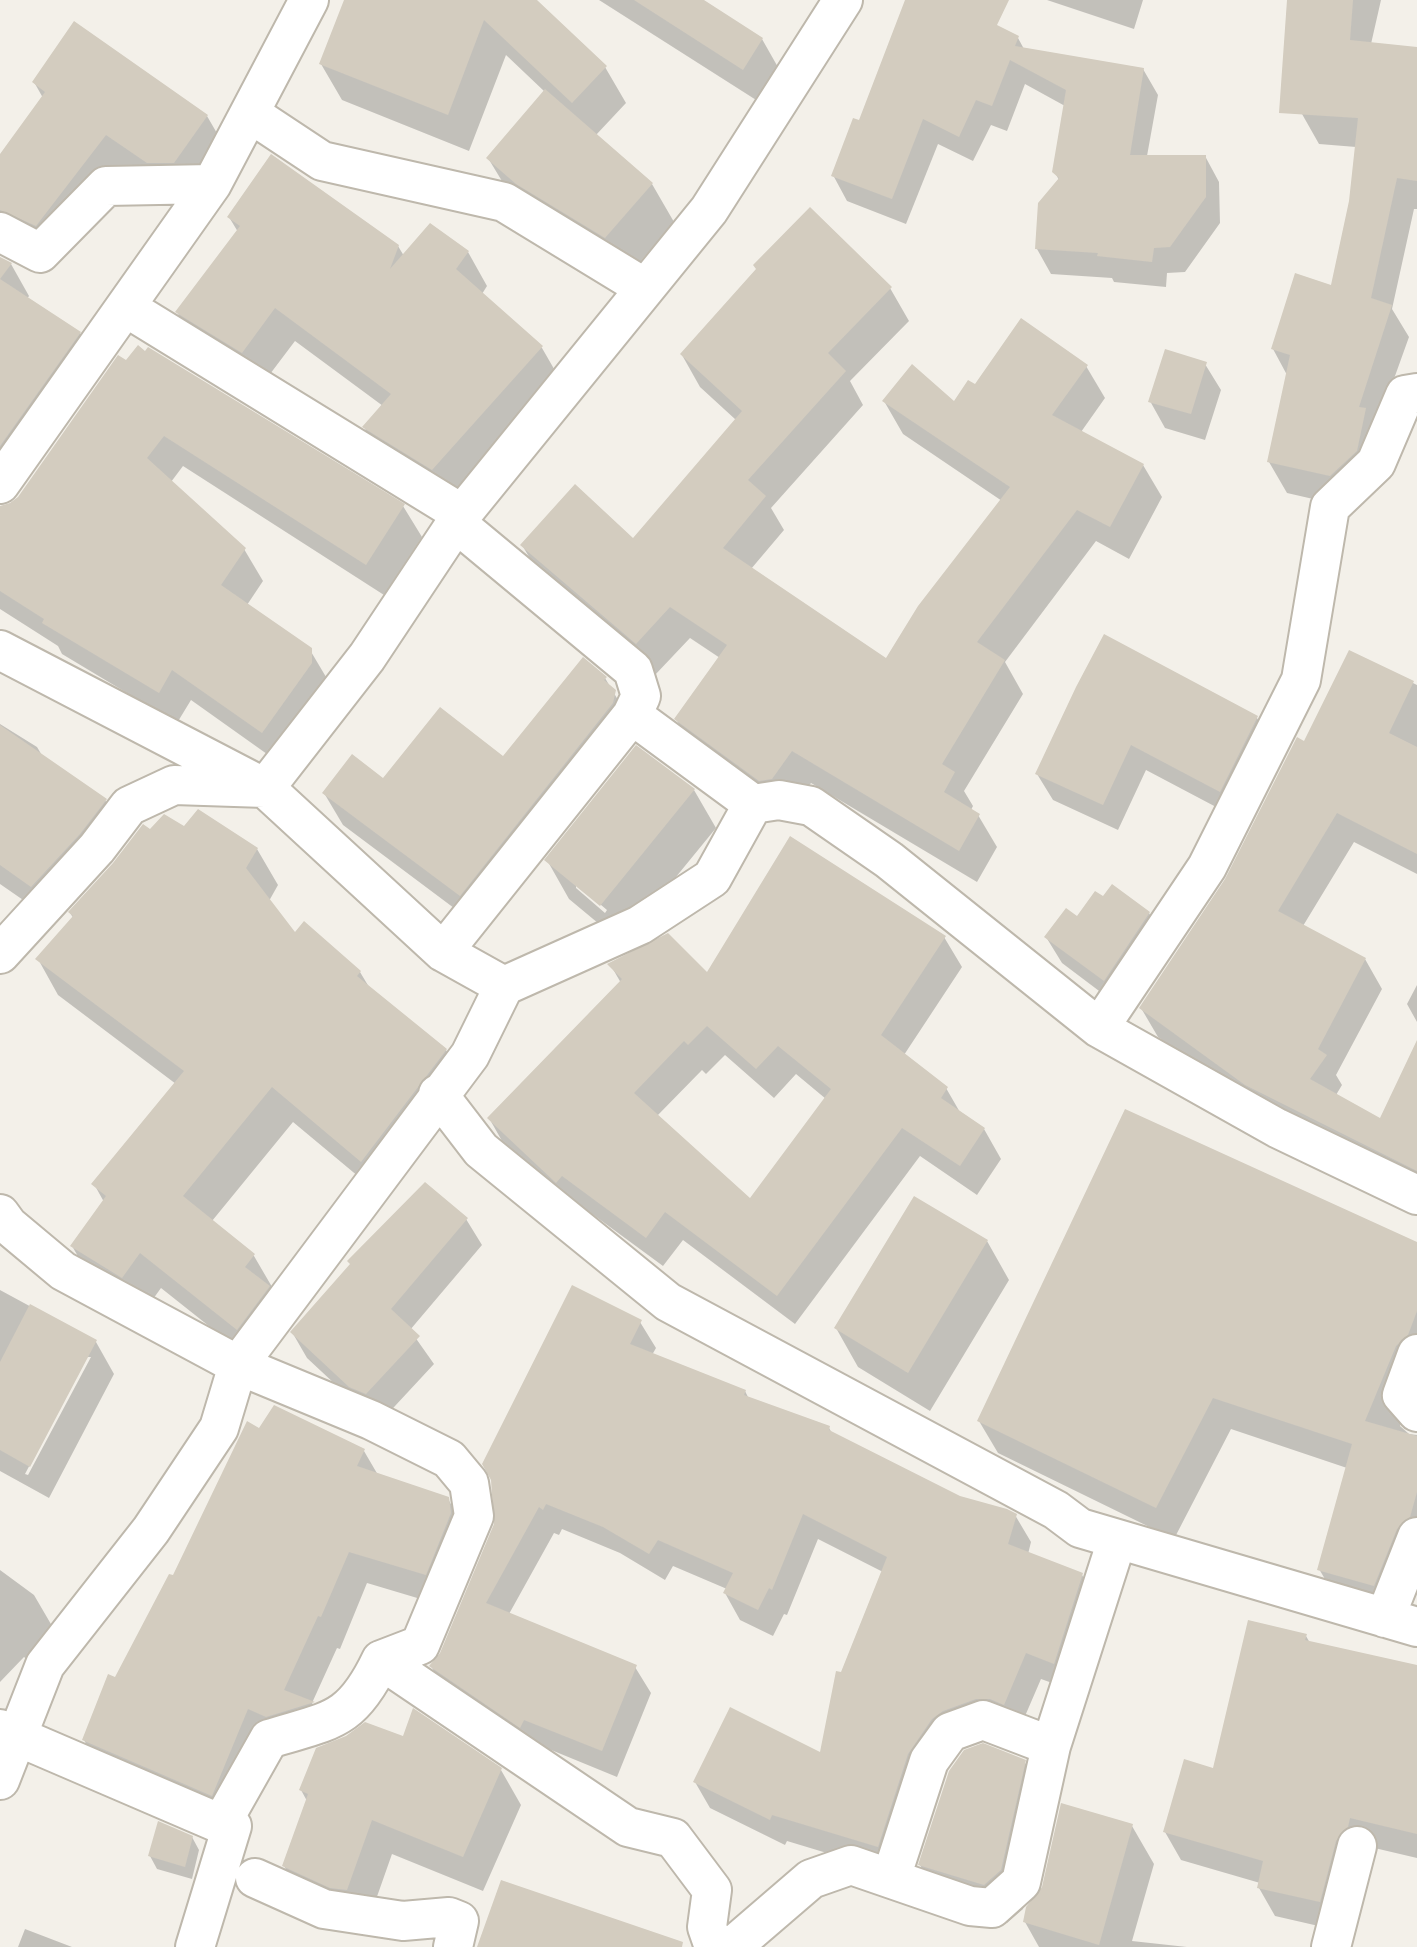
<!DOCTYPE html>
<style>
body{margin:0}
canvas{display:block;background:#f3f0e9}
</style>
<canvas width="1417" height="1947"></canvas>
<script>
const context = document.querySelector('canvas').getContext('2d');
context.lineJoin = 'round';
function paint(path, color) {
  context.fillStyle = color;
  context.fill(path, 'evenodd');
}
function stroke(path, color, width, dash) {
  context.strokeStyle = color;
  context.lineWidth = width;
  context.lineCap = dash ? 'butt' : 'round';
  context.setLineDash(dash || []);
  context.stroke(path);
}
paint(new Path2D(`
 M346,0H534L605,67L626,103L596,135L652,184L674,222L628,276L511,196L488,158L545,92L506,55L469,151L342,100L321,64Z
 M599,0H701L762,39L783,76L764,105Z
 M907,0H942L1018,38L1024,49L1143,69L1158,95L1147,156H1205L1219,182L1220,223L1185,272L1167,273L1166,287L1114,282L1112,278L1051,274L1037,249L1059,180L1054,171L1065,106L1025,84L1007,131L991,125L973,161L938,144L906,224L847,201L833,175L860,122Z
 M1047,0H1143L1134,29Z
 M1288,0H1381L1371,44L1417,49V209H1414L1392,309L1409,337L1348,507L1287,493L1269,462L1287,375L1273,349L1332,287L1351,202L1356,147L1319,144L1302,114Z
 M34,82L207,116L225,147L166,194L125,165L54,257L0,252V157L43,98Z
 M229,217L398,246L404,256L468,252L487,286L482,294L542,348L561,381L452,503L383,461L364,427L383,406L295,341L261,386L196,346L177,312L238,232Z
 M0,258L11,264L29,296L27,299L80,333L98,364L0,503Z
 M890,288L909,321L850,381L863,405L771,508L784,530L751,569L887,661L1002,501L903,434L884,401L954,404L975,387L1086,366L1105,398L1081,432L1143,465L1162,497L1129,559L1096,541L1005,662L1023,694L964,791L973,806L971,810L978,815L997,847L977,882L811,783L790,811L695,751L676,719L720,658L690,638L655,675L541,577L522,545L633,540L736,420L700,387L682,355Z
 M118,358L403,506L422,537L384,595L183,466L171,482L244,549L263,581L247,605L310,650L329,682L281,764L191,700L177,723L62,654L58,646L0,609V507L9,506L19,498Z
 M1205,364L1221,390L1205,440L1165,428L1150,401Z
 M1350,652L1417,685V874L1354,842L1303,926L1365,959L1382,989L1336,1075L1342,1085L1336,1095L1380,1121L1417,1099V1191L1264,1114L1158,1037L1141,1008L1227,880L1305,744Z
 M605,678L634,727L478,926L343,825L324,793L504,759Z
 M1077,688L1257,718L1272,744L1235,817L1146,770L1118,830L1053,800L1037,774Z
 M0,724L37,747L43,757L105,800L125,834L52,920L0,884Z
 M694,790L716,828L622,943L569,899L547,860ZM576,884L607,910L605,913L576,888Z
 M185,828L257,849L278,885L269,901L295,935L304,924L360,972L369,987L446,1050L467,1086L383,1197L293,1122L212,1221L254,1256L275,1292L258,1365L161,1288L143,1313L93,1282L72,1246L104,1202L94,1184L176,1084L58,995L38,959L74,919L70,913L150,832Z
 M1103,899L1149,913L1164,940L1119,1006L1062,963L1046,937Z
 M944,937L962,967L904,1055L946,1088L961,1114L984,1129L1001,1159L977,1195L920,1156L795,1324L683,1240L663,1266L580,1205L574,1211L506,1148L489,1118L621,983L610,964L707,974ZM725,1055L774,1098L796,1074L826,1099L751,1200L657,1116L702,1070L706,1074Z
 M1417,985V1022L1407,1004Z
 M466,1219L482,1245L410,1330L434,1364L382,1420L366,1413L307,1358L292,1332Z
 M987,1241L1009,1280L930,1411L858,1367L836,1328Z
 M1417,1244V1375L1400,1426L1409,1434L1417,1435V1558L1392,1617L1338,1601L1319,1569L1347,1468L1231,1429L1174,1539L998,1453L979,1421Z
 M0,1290L96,1342L114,1374L49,1498L0,1471ZM87,1357H91L28,1475L25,1474Z
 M640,1322L656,1348L652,1355L745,1391L749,1399L829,1428L832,1433L960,1498L1015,1515L1031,1542L1028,1554L1082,1575L1097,1601L1069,1689L1041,1679L1019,1730L958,1738L893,1873L787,1841L785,1845L710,1808L695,1782L822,1754L842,1674L883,1572L818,1539L787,1615L784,1614L773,1636L740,1620L725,1593L727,1589L673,1566L665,1580L620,1553L562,1529L559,1535L554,1533L509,1614L635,1667L651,1693L617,1777L539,1745L447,1693L431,1666L442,1654Z
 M260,1430L364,1451L378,1475L448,1499L467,1532L444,1606L367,1583L340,1649L337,1648L312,1703L332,1735L286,1749L230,1828L102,1773L84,1740Z
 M0,1570L34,1595L55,1631L30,1662L24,1657L0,1682Z
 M1306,1636L1310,1643L1417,1667V1858L1366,1846L1336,1930L1275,1916L1259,1888L1260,1883L1181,1860L1165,1832L1215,1770Z
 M347,1737L501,1770L521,1805L483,1891L392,1854L367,1925L305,1902L284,1866L307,1801L301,1790Z
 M1024,1761L1047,1800L1023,1909L1007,1923L942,1903L920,1865Z
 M1132,1826L1154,1864L1132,1941L1187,1947H1039L1025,1922Z
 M192,1837L199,1850L192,1879L157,1869L150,1856Z
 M25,1929L72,1947H18Z`), '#0003');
paint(new Path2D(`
 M344,0H537L607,66L572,103L484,20L448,115L319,64Z
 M634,0H704L763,38L743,70Z
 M905,0H1009L997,25L1019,36L1015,46L1144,68L1130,155H1206V197L1170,247L1154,248L1152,262L1097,256L1098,253L1035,249L1038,203L1059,178L1052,172L1066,90L1010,60L992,106L976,100L959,137L923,119L892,199L831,176L853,118L859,120Z
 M1287,0H1353L1350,40L1417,47V181L1397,178L1371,298L1392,305L1359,407L1366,408L1357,451L1330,476L1267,462L1290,355L1271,349L1295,273L1331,285L1349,201L1358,118L1279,113Z
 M74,21L208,115L174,163H147L106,135L36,226L0,210V154L45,92L32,82Z
 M545,89L653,183L605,238L516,184L486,158Z
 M271,154L399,245L390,269L430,223L469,251L456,269L543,346L432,470L362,427L391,394L275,308L242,353L175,312L240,226L227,217Z
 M810,207L892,287L828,353L846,371L748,480L766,496L723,548L886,658L918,606L1010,487L882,401L912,364L954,401L968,380L975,384L1021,318L1088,365L1052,415L1144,464L1110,527L1077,510L977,642L1005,660L942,764L955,772L944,792L980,814L959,851L792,751L772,779L759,781L674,719L727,645L670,607L636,644L520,545L575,484L633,538L742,411L680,354L756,269L753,265Z
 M0,257L12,263L0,279L81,332L0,446Z
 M138,345L145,351L148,347L405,504L366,565L164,436L147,458L246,548L221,585L312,648V663L262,733L172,670L159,693L42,623L44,619L0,591V506L10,503L18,497L118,355L126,360Z
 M1165,349L1207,362L1191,414L1148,402Z
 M1104,634L1258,716L1220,792L1131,745L1103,805L1035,774L1076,687Z
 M1349,650L1414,681L1389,733L1417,747V854L1337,813L1278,911L1366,958L1318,1049L1327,1055L1310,1079L1380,1118L1417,1040V1171L1245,1085L1139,1008L1225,879L1297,737L1304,741Z
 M583,657L607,677L604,680L616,690L613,703L460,896L322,793L352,754L383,778L440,707L503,756Z
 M0,725L107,799L80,834L31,887L0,865Z
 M636,745L695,789L600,906L544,860Z
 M198,809L258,848L246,868L295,932L304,921L361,971L357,976L447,1049L361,1162L272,1087L183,1196L255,1254L245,1267L270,1286L237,1330L140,1253L122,1278L70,1246L106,1196L91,1184L184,1071L35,959L73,916L68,912L113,863L143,824L150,829L164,814L184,826Z
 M790,836L946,936L881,1035L948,1087L941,1098L985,1128L960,1166L902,1128L777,1296L665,1212L646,1238L562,1176L556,1183L487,1118L622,979L607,964L668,933L707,972ZM707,1026L756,1069L778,1046L831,1089L750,1198L634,1093L684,1041L688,1045Z
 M1112,884L1150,912L1104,981L1044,937L1066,908L1077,916L1095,891L1103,896Z
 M1125,1109L1417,1242V1311L1408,1335L1396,1346L1365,1421L1417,1436V1492L1410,1517L1397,1529L1374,1586L1317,1570L1352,1444L1213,1398L1156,1508L977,1421Z
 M425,1182L468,1218L391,1309L420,1336L366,1394L349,1387L290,1332L350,1264L347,1261Z
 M914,1196L988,1240L908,1373L834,1328Z
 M572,1285L642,1320L630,1344L746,1390L744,1395L830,1426L829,1430L960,1496L1007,1509L1017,1514L1008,1544L1083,1573L1054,1664L1026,1653L1004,1705L990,1699H976L943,1711L932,1719L908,1754L878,1847L772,1815L770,1820L693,1782L730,1707L820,1752L836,1671L841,1672L887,1557L803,1514L772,1590L769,1588L758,1610L723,1593L733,1573L658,1540L649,1554L603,1527L546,1504L543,1510L539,1507L486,1603L637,1665L602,1751L524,1720L520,1728L429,1666L440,1653L494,1524L491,1480L482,1464Z
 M30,1304L97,1340L30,1467L0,1450V1362Z
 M274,1405L365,1449L357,1466L449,1497L451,1513L426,1575L349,1552L321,1617L318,1616L284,1690L315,1702L266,1717L248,1709L212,1796L82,1740L108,1674L115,1677L169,1574L173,1575L247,1421L259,1428Z
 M1248,1620L1307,1634L1305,1640L1417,1665V1834L1350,1818L1348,1827L1336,1841L1320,1902L1257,1888L1263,1861L1163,1832L1184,1759L1213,1768Z
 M413,1708L502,1768L463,1857L372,1820L347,1890L330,1888L282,1866L308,1794L299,1790L316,1748L346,1736L365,1722L403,1736Z
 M983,1743L1026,1760L1001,1870L984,1885L918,1865L949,1771L964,1750Z
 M1061,1803L1133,1824L1099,1945L1023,1922L1026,1907L1042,1887Z
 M158,1821L193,1836L185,1867L148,1856Z
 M501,1880L683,1942L682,1947H477Z`), '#d3ccbf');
const minor = new Path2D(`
 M251,114L322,161L504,202L645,288
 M0,232L40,253L106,186L212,184
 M127,308L462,514
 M0,484L212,184L309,0
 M456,523L633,670L641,696L632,715L753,804L779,800L811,806L889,860L1099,1028L1277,1128L1417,1195
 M0,650L265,788L443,952L504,986
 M443,952L632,715
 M0,954L97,848L129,806L174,785L265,788L367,657L462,514L709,210L843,0
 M1099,1028L1207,867L1301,680L1330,507L1376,463L1405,395L1417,393
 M438,1094L481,1150L668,1302L1056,1510L1080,1528L1417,1627
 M0,1214L8,1225L63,1271L238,1365L371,1420L449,1459L469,1483L474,1516L420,1645L381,1660C351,1723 330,1720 269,1739L221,1824L232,1826L195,1947
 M1417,1354L1402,1395L1417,1412
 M1385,1618L1417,1537
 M381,1660L628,1827L673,1838L712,1890L707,1927L714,1947
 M0,1729L221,1824
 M0,1780L45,1665L151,1530L219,1428L238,1365L470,1055L504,986L640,925L712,878L753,804
 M255,1878L324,1909L403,1921L449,1917L459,1921L453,1947
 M891,1878L929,1761L950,1732L983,1720L1051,1746
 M732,1947L811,1879L851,1865L970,1906L992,1908L1021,1882L1051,1746L1117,1540
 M1331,1947L1357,1846`);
stroke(minor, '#beb8ac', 42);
stroke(minor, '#fff', 38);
</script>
